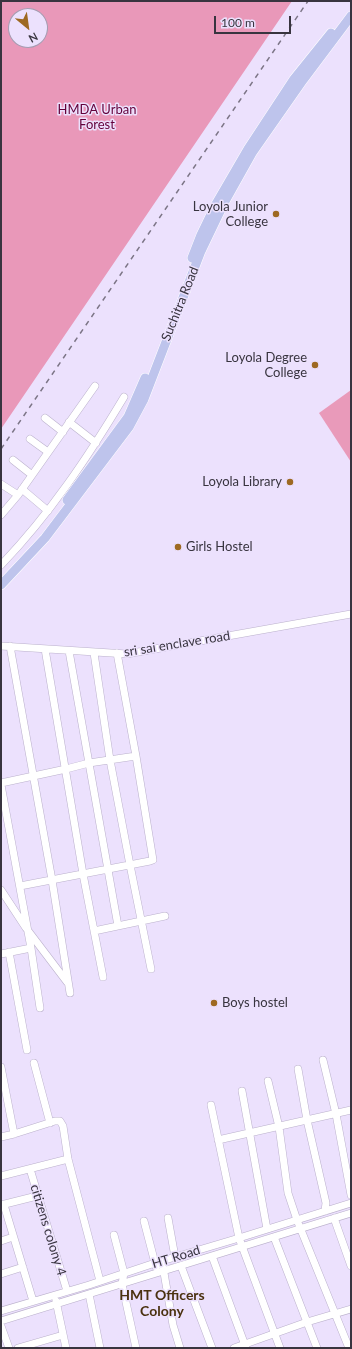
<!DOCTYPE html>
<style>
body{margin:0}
#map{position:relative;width:352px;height:1349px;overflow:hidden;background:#ece1fd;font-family:Lato,sans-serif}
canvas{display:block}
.frame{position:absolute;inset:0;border:2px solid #38343f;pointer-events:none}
.north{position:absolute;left:8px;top:8px;width:40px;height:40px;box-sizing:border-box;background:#ece1fd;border:1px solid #a49cb1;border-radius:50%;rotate:151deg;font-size:11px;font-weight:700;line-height:16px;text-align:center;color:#38343f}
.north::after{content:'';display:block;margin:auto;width:14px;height:18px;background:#9e6922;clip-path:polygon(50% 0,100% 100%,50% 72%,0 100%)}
.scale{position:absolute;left:214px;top:16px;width:77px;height:18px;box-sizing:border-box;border:2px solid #38343f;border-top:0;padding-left:5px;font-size:12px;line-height:14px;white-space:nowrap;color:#38343f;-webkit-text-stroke:3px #ece1fd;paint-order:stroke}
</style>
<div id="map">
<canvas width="352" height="1349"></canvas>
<div class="frame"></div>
<div class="north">N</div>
<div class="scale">100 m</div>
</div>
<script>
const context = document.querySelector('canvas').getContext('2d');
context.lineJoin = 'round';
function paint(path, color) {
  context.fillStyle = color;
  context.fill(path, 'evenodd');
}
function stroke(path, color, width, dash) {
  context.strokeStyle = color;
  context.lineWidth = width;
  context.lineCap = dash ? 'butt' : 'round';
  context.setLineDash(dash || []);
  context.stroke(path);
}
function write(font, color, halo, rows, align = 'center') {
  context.font = font + ' Lato,sans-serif';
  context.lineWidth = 3;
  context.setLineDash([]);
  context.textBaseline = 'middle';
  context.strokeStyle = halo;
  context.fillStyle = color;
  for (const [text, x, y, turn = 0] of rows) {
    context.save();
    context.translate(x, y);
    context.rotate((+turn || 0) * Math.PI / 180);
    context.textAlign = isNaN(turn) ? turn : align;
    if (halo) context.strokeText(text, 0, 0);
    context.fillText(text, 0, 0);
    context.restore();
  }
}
paint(new Path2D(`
 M351,390V462L319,413Z`), '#e99aba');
paint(new Path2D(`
 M1,1H292L1,429ZM16,16H40V40H16Z`), '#e998b9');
const minor = new Path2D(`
 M45,418L63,432
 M69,422L96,443
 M30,439L48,452
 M13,460L32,475
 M1,484L18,495
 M22,489L48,511
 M1,515L18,495L95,386
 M1,565C50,514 88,457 124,397
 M1,646L127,654L351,614
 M10,646L52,880L70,993
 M45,649L83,874L103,977
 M69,651L118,926
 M94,653L110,760L130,865L151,969
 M1,783L66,769L89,763L136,756
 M1,785L31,948L40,1008
 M20,886L150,861L153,860L136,756L117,653
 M1,890L26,928L67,982
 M94,931L165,916
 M9,952L27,1050
 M1,954L31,948
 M323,1060L336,1114L351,1195
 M34,1063L50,1123
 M1,1067L14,1134
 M298,1069L307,1120L326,1203L325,1211
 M268,1081L279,1127L288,1193L297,1220L349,1348
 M242,1091L267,1229
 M211,1105L239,1238L280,1348
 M1,1137L14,1134L55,1121H60L63,1126L68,1159L100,1281
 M218,1140L351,1110
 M30,1169L67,1291
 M1,1176L68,1159
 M1,1205L37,1196
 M4,1205L33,1301
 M168,1218L175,1257
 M334,1218L351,1266
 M144,1221L156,1267
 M114,1235L124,1273L122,1284L136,1348
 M274,1237L317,1348
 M1,1241L13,1237
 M212,1256L246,1348
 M181,1266L212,1348
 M163,1267L173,1325L180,1348
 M1,1274L23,1267
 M89,1294L100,1348
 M56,1301L66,1348
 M1,1311L89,1285L155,1263L239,1238L351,1203
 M1,1321L351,1213
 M1,1326L9,1348
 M18,1348L63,1335
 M234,1348L307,1322L351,1309`);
const major = new Path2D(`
 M192,258L201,235L216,204L248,149L294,79L331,33
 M67,500L128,417L145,378
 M1,585L45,538L129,427L144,399L201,251L224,203L252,153L303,80L351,16`);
stroke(minor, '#bbb1cc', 8);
stroke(major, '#fff', 10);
stroke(minor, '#fff', 7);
stroke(major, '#bec4ec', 9);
stroke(new Path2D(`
 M1,449L308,1`), '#7c7586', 1.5, [5, 5]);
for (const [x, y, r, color] of [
 [276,214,4,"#9e6922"],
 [315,365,4,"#9e6922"],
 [290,482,4,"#9e6922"],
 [178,547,4,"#9e6922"],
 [214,1003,4,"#9e6922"]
]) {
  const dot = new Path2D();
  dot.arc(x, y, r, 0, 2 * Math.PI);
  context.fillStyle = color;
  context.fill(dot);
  stroke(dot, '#ece1fd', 1.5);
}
write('13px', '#63003a', '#ece1fd', [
 ["HMDA Urban",97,110],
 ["Forest",97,125]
]);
write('13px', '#38343f', '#ece1fd', [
 ["Loyola Junior",268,207],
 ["College",268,222],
 ["Loyola Degree",307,358],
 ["College",307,373],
 ["Loyola Library",282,482],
 ["Girls Hostel",186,547,"left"],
 ["Boys hostel",222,1003,"left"]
], 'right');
write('13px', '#38343f', '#ece1fd', [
 ["Suchitra Road",180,304,-68],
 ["sri sai enclave road",177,644,-9],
 ["citizens colony 4",48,1230,73],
 ["HT Road",176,1257,-17]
]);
write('bold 14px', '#4a310f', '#ece1fd', [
 ["HMT Officers",162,1295],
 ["Colony",162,1311]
]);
</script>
